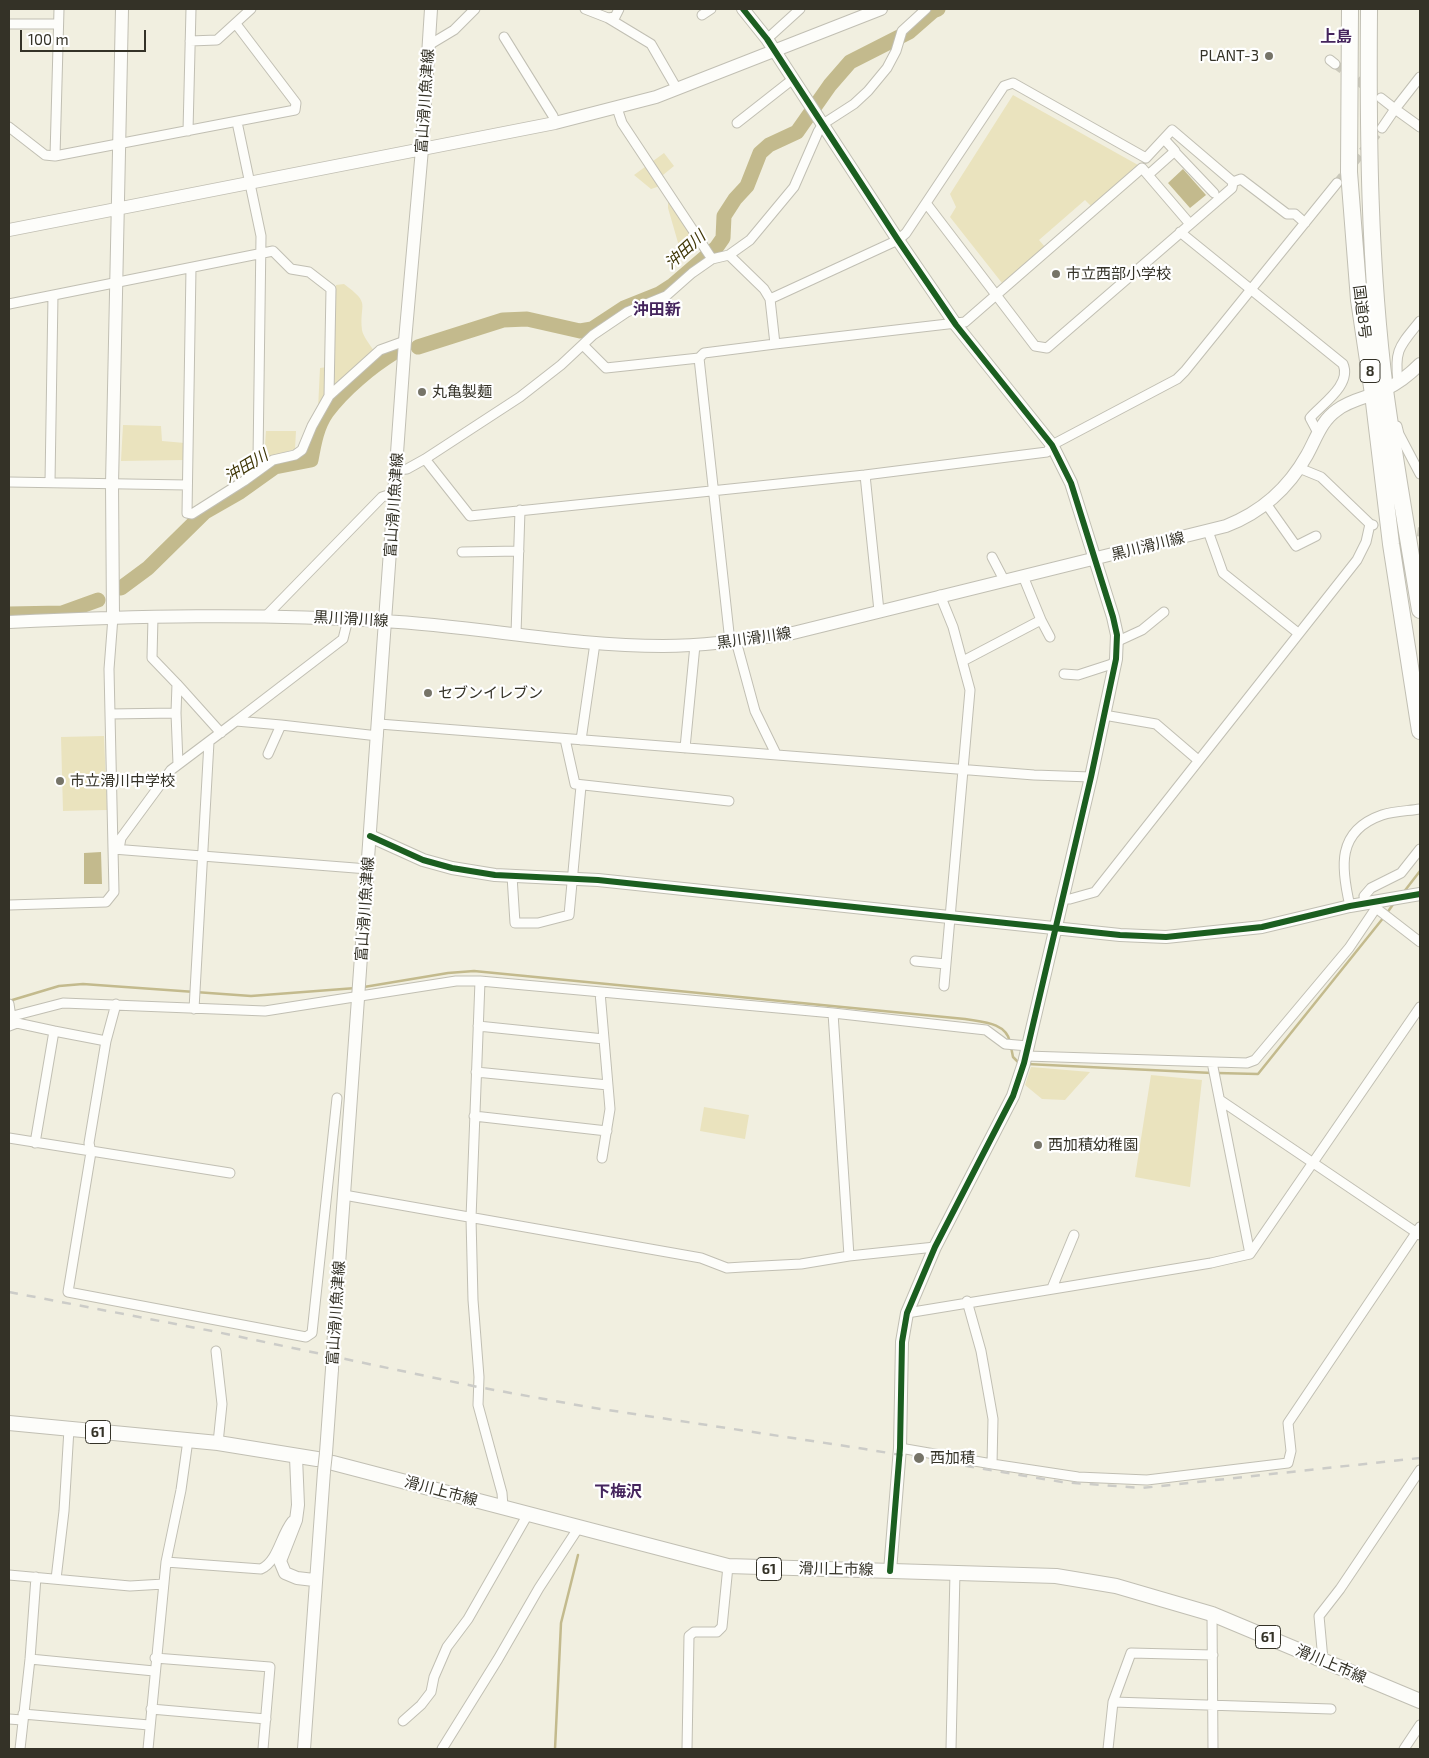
<!DOCTYPE html>
<meta charset="utf-8">
<style>
body{margin:0}
#map{position:relative;width:1429px;height:1758px;overflow:hidden;background:#f1efe0;font-family:"Exo 2",sans-serif}
canvas{display:block}
.frame{position:absolute;inset:0;border:10px solid #343227;pointer-events:none}
.scale{position:absolute;left:20px;top:30px;width:126px;height:22px;box-sizing:border-box;border:2px solid #343227;border-top:0;padding-left:6px;font-size:15px;line-height:18px;white-space:nowrap;color:#343227;-webkit-text-stroke:4px #fff;paint-order:stroke}
</style>
<div id="map">
<canvas width="1429" height="1758"></canvas>
<div class="frame"></div>
<div class="scale">100 m</div>
</div>
<script>
const context = document.querySelector('canvas').getContext('2d');
context.lineJoin = 'round';
function paint(path, color) {
  context.fillStyle = color;
  context.fill(path, 'evenodd');
}
function stroke(path, color, width, dash) {
  context.strokeStyle = color;
  context.lineWidth = width;
  context.lineCap = dash ? 'butt' : 'round';
  context.setLineDash(dash || []);
  context.stroke(path);
}
function write(font, color, halo, rows, align = 'center') {
  context.font = font + ' "Exo 2","Noto Sans JP",sans-serif';
  context.lineWidth = 4.5;
  context.setLineDash([]);
  context.textBaseline = 'middle';
  context.strokeStyle = halo;
  context.fillStyle = color;
  for (const [text, x, y, turn = 0] of rows) {
    context.save();
    context.translate(x, y);
    context.rotate((+turn || 0) * Math.PI / 180);
    context.textAlign = isNaN(turn) ? turn : align;
    if (halo) context.strokeText(text, 0, 0);
    context.fillText(text, 0, 0);
    context.restore();
  }
}
paint(new Path2D(`
 M1013,95L1138,165L1091,206L1085,200L1039,240L1045,247L1002,283L950,217L956,207L950,194Z
 M664,153L674,166L663,175L660,186L651,189L634,175Z
 M668,199L699,247L683,260L668,208Z
 M344,284C372,305 359,302 362,330C363,336 370,345 374,351L336,386L332,384L336,285Z
 M327,367V395L318,409L320,368Z
 M123,425L161,426L162,441L185,443L184,460L121,461Z
 M266,431H296L295,449L264,459Z
 M104,736L107,810L63,811L61,737Z
 M1031,1067L1090,1072L1065,1100L1042,1099L1025,1085Z
 M1151,1075L1202,1080L1190,1187L1135,1177Z
 M704,1107L749,1115L745,1139L700,1131Z`), '#eae3be');
paint(new Path2D(`
 M1183,169L1206,195L1190,208L1168,183Z
 M101,852L102,884H84V853Z`), '#c3ba8d');
stroke(new Path2D(`
 M1403,893L1420,871
 M1387,913L1394,903
 M364,987L448,973L474,971L965,1019C981,1022 1006,1022 1010,1042
 M9,1001L59,986L83,984L251,996L356,988
 M1011,1047L1013,1057L1019,1063
 M1027,1064L1212,1073
 M1217,1073L1258,1074L1384,917
 M555,1749L561,1623L578,1555`), '#c3ba8d', 2.5);
stroke(new Path2D(`
 M418,347L503,320L527,319L580,331L592,329L624,308L659,294L673,285L716,248L723,238L724,216L735,199L747,186L760,153L769,145L797,132L830,85L850,62L909,32L933,11L938,9
 M121,588L148,568L205,512L240,492L275,467L311,460C314,443 317,426 327,412C344,389 371,367 395,352
 M9,614L62,613L98,600`), '#c3ba8d', 15);
stroke(new Path2D(`
 M1335,64L1381,98
 M1337,183L1382,128
 M1404,530L1420,532`), '#cbc9bb', 9, [9, 4.5]);
const street = new Path2D(`
 M585,9L608,18L615,17L619,9
 M702,15L711,9
 M608,18L651,44L677,89
 M9,24H58
 M504,37L553,116L555,123
 M767,39L800,9
 M190,41L217,40L251,9
 M429,45L454,30L475,9
 M1330,60L1335,64
 M1381,98L1395,109L1420,77
 M617,108L622,123L712,259
 M237,122L261,236L258,459L261,468
 M737,123L793,79
 M9,127L45,155L55,156L295,110L296,103L236,24
 M1382,128L1395,109L1420,127
 M188,131L191,9
 M1174,151L1214,193
 M55,156L59,9
 M1148,175L1175,151L1164,139
 M1233,182L1241,179L1287,214H1295L1305,223
 M1180,232L1343,364C1352,385 1322,404 1310,418L1318,433
 M191,268L187,513L192,514L244,481L273,460L295,455L302,450L312,426L329,396L380,350L405,341
 M770,299L898,240L906,233L1004,86L1013,83L1146,158L1172,130L1233,182L1232,188L1047,348L1035,346L926,203
 M9,304L273,251L291,269L309,272L331,289L329,396
 M775,344L965,322L1142,168L1190,224
 M583,345L606,368L699,358L704,353L775,344L770,299L764,289L729,255
 M699,358L730,642
 M1398,382C1394,349 1400,346 1420,321
 M1397,426L1399,434L1420,474
 M425,459L470,516L865,475L879,611
 M1299,468L1321,477L1370,524L1373,525
 M396,470L407,469L425,459L520,397L561,365L593,335L627,312L666,296L692,273L712,259L729,255L750,240L794,187L818,132L823,124L854,104L868,91L887,68L896,51L902,31L926,9
 M865,475L1047,452L1052,445L1177,379L1185,371L1337,183
 M9,482L187,485
 M50,482L53,295
 M1267,505L1296,546L1316,536
 M1208,531L1223,573L1298,633
 M462,552L519,551
 M992,557L1004,580
 M940,595L953,627L970,690L944,986
 M266,616L382,497L394,493
 M113,617L109,669L113,849
 M1041,620L1050,637
 M516,634L520,510
 M736,641L755,711L776,754
 M1116,642L1142,630L1164,612
 M963,661L1041,620L1023,576
 M1064,674L1078,675L1115,663
 M177,684L221,733
 M176,713L178,764
 M110,714L176,713L177,684L152,658L153,617
 M1104,715L1156,724L1198,760
 M236,721L343,639L348,619
 M379,724L1034,775L1091,777
 M281,725L378,736
 M565,739L575,784L729,801
 M581,740L595,643
 M685,748L695,645
 M119,849L121,838L171,770L236,721L281,725L268,754
 M512,876L515,923H538L569,915L581,786
 M1061,899H1070L1095,892L1357,560L1366,542L1370,524
 M1365,903L1364,896L1371,888L1401,873L1420,849
 M9,905L106,902L114,892L113,849L368,869
 M1350,906C1341,868 1336,831 1382,815C1394,811 1408,811 1420,809
 M1376,908L1420,942
 M915,961L946,964
 M480,981L471,1218L473,1300L479,1377L478,1405L502,1493L503,1507
 M600,992L610,1109L602,1158
 M9,1004L11,1017
 M116,1004L106,1041L89,1143L91,1152L68,1292L306,1337L312,1333L337,1098
 M194,1009L209,742
 M833,1013L849,1256
 M9,1017L63,1003L265,1011L456,981H480L833,1013L986,1030L1005,1044L1028,1046
 M9,1026L17,1023L54,1031L35,1143
 M478,1026L604,1039
 M54,1031L106,1041
 M1026,1056L1247,1063L1255,1060L1349,948L1376,908L1375,902
 M1212,1062L1250,1254
 M476,1072L608,1085
 M1220,1100L1420,1235
 M474,1116L607,1131
 M9,1138L230,1173
 M344,1195L701,1258L727,1268L743,1267L801,1264L849,1256L935,1247
 M1052,1288L1074,1235
 M907,1313L1211,1263L1250,1254L1420,1007
 M216,1351L222,1404L218,1443
 M900,1448L992,1464L993,1419L981,1351L967,1301
 M992,1464L1078,1477L1147,1480L1288,1463L1291,1451L1288,1423L1420,1227
 M166,1562L261,1569C278,1561 280,1536 292,1521
 M9,1575L130,1586L164,1584
 M56,1579L64,1511L69,1429
 M1212,1614L1213,1749
 M155,1658L270,1667L263,1749
 M30,1659L154,1671
 M1323,1660L1319,1616L1340,1589L1420,1470
 M1113,1702L1331,1709
 M151,1709L266,1719
 M23,1714L149,1725
 M9,1719L22,1720
 M403,1721L421,1705L431,1692L434,1677L447,1647L468,1619L528,1514
 M20,1749L30,1659L36,1577
 M148,1749L166,1562L181,1490L188,1440
 M442,1749L498,1659L539,1588L579,1527
 M687,1749L689,1636L694,1632H717L722,1627L728,1566
 M951,1749L955,1572
 M1108,1749L1113,1702L1131,1653L1213,1655
 M1404,1749L1420,1725`);
const secondary = new Path2D(`
 M743,9L767,39L898,240L956,325L1052,445L1071,483L1113,617L1117,635L1116,659L1091,777L1024,1063L1013,1096L935,1247L907,1313L902,1342L900,1448L890,1571
 M9,230L555,123L656,97L881,9
 M113,617L112,484L122,9
 M9,622C134,616 259,613 384,621C477,626 570,646 663,646C707,646 750,639 793,633L1226,526C1262,512 1288,489 1307,455C1316,439 1321,421 1337,410C1351,399 1370,397 1386,389C1399,383 1410,374 1420,364
 M370,836L423,860L452,868L495,875L598,880L1120,935L1166,937L1262,927L1350,906L1420,894
 M333,1348L405,341L422,149L431,9
 M326,1453L332,1369
 M296,1457L298,1505L296,1520L280,1561L285,1573L297,1578L314,1580
 M304,1749L324,1471`);
const primary = new Path2D(`
 M9,1423L218,1443L317,1459
 M333,1463L728,1566L1056,1576L1116,1586L1212,1614L1420,1701`);
const highway = new Path2D(`
 M1350,9L1349,172L1359,300L1373,394L1391,544L1420,731
 M1369,9C1368,136 1369,264 1385,390C1395,464 1408,537 1420,610`);
stroke(street, '#c1bfb3', 11);
stroke(secondary, '#c1bfb3', 14);
stroke(primary, '#c1bfb3', 16);
stroke(highway, '#c1bfb3', 18);
stroke(street, '#fdfdfa', 9);
stroke(secondary, '#fdfdfa', 12);
stroke(primary, '#fdfdfa', 14);
stroke(highway, '#fdfdfa', 16);
stroke(new Path2D(`
 M9,1292L217,1332L478,1387L588,1407L865,1449L1062,1482L1142,1488L1420,1458`), '#ccccc8', 2.5, [9, 9]);
const secondaryBridge = new Path2D(`
 M332,1369L333,1348
 M324,1471L326,1453`);
stroke(secondaryBridge, '#c1bfb3', 14, []);
stroke(secondaryBridge, '#fdfdfa', 12);
stroke(new Path2D(`
 M743,9L767,39L898,240L956,325L1052,445L1071,483L1113,617L1117,635L1116,659L1091,777L1024,1063L1013,1096L935,1247L907,1313L902,1342L900,1448L890,1571
 M370,836L423,860L452,868L495,875L598,880L1120,935L1166,937L1262,927L1350,906L1420,894`), '#1b5e20', 6);
for (const [x, y, r, color] of [
 [1269,56,5,"#767468"],
 [1056,274,5,"#767468"],
 [422,392,5,"#767468"],
 [428,693,5,"#767468"],
 [60,781,5,"#767468"],
 [1038,1145,5,"#767468"],
 [919,1458,6,"#767468"]
]) {
  const dot = new Path2D();
  dot.arc(x, y, r, 0, 2 * Math.PI);
  context.fillStyle = color;
  context.fill(dot);
  stroke(dot, '#fff', 2);
}
for (const [x, y, w] of [
 [1370,371,20],
 [98,1432,25],
 [769,1569,25],
 [1268,1637,25]
]) {
  const box = new Path2D();
  box.roundRect(x - w / 2, y - 11.5, w, 23, 4);
  context.fillStyle = '#fff';
  context.fill(box);
  stroke(box, '#343227', 1);
}
write('bold 14px', '#343227', null, [
 ["8",1370,371],
 ["61",98,1432],
 ["61",769,1569],
 ["61",1268,1637]
]);
write('15px', '#343227', '#fff', [
 ["PLANT-3",1259,56,"right"],
 ["市立西部小学校",1066,274],
 ["丸亀製麺",432,392],
 ["セブンイレブン",438,693],
 ["市立滑川中学校",70,781],
 ["西加積幼稚園",1048,1145],
 ["西加積",930,1458]
], 'left');
write('15px', '#343227', '#fff', [
 ["富山滑川魚津線",425,101,-86],
 ["国道8号",1362,312,83],
 ["富山滑川魚津線",394,505,-86],
 ["黒川滑川線",1148,546,-14],
 ["黒川滑川線",351,619,3],
 ["黒川滑川線",754,638,-8],
 ["富山滑川魚津線",365,909,-86],
 ["富山滑川魚津線",336,1313,-86],
 ["滑川上市線",441,1491,15],
 ["滑川上市線",836,1569,1],
 ["滑川上市線",1331,1664,23]
]);
write('bold 16px', '#45255d', '#fff', [
 ["上島",1336,37],
 ["沖田新",657,310],
 ["下梅沢",618,1492]
]);
write('italic 16px', '#413808', '#fff', [
 ["沖田川",685,250,-42],
 ["沖田川",246,466,-31]
]);
</script>
